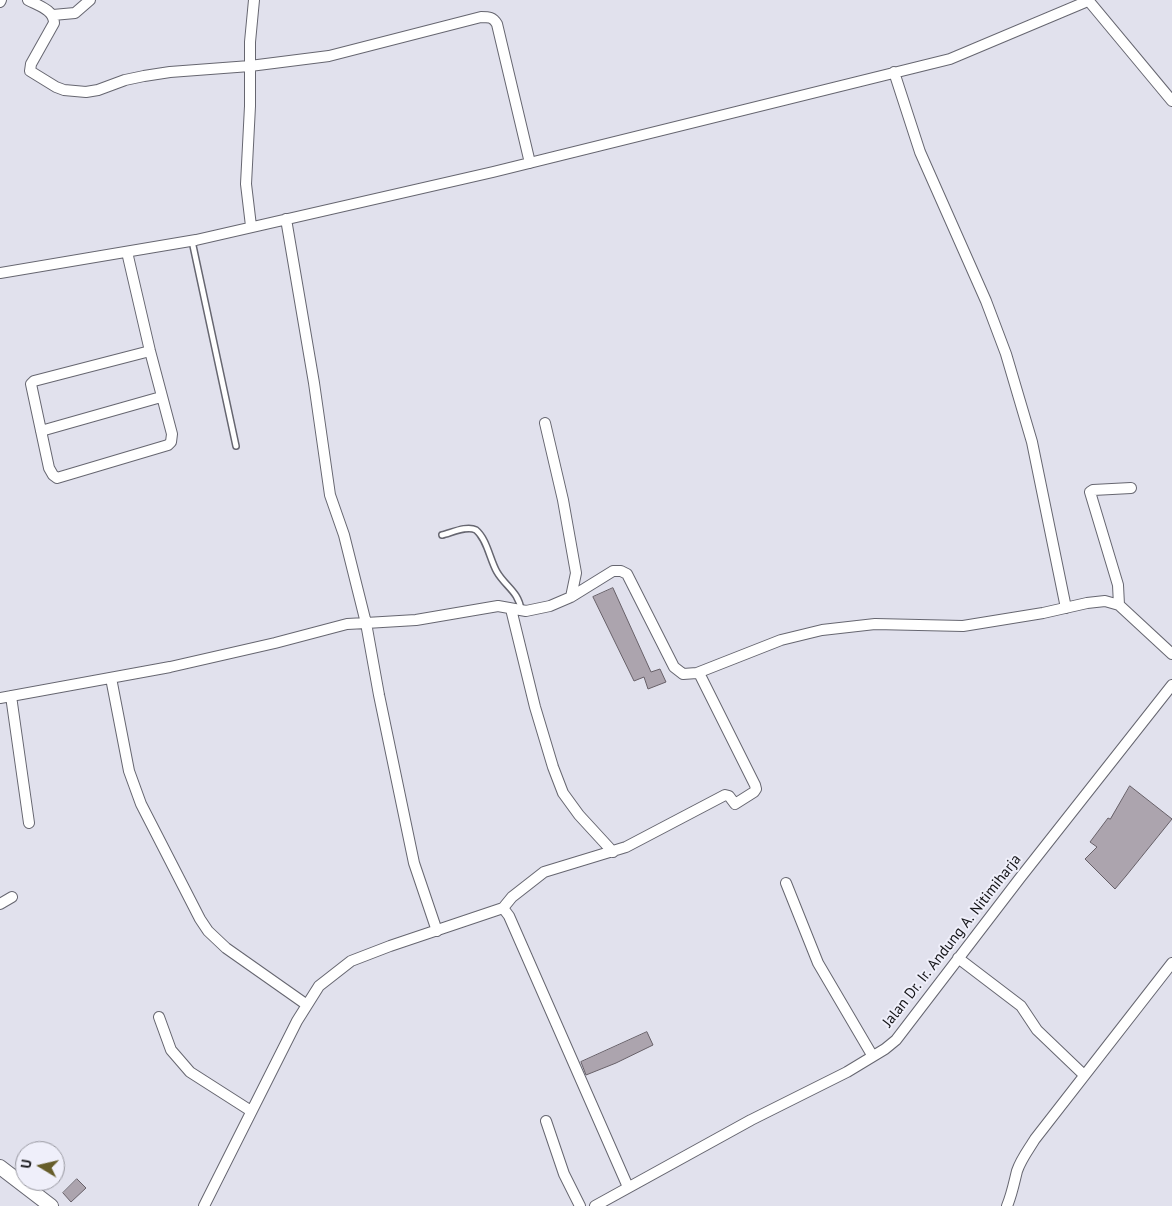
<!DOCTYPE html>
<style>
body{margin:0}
#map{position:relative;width:1172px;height:1206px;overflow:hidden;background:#e1e1ed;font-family:"PT Sans",sans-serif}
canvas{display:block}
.north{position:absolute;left:15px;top:1141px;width:50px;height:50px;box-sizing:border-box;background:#efeffa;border:1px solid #97979f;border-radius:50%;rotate:279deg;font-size:14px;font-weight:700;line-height:20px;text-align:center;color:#131316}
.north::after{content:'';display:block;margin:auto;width:18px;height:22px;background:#665d2a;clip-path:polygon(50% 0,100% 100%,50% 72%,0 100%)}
</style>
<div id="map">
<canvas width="1172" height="1206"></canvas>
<div class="north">U</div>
</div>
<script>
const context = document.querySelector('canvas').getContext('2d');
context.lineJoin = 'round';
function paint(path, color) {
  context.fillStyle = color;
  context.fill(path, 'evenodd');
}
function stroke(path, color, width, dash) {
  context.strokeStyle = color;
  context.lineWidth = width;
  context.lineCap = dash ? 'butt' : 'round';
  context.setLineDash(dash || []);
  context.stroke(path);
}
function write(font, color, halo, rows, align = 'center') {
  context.font = font + ' "PT Sans",sans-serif';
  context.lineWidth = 4;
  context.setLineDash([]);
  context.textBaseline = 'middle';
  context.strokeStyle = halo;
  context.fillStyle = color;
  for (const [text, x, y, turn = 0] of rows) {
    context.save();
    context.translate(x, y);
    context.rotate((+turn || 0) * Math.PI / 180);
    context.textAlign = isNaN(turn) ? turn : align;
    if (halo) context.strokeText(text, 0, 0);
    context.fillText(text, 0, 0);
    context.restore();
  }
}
const building = new Path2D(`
 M613,588L651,672L660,669L666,682L648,689L644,677L634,681L593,597Z
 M1130,786L1172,819L1126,876L1115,889L1085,859L1097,847L1090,842L1108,818L1110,819Z
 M647,1032L653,1045L616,1063L586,1075L581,1062Z
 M77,1179L86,1188L71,1202L63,1193Z`);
paint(building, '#aca4ae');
stroke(building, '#676068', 1);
const lane = new Path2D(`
 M192,241L236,446
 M442,535C451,533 467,525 476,530C487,539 490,560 497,572C505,586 519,592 521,610`);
const street = new Path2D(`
 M28,0C39,6 54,10 54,23L31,64L30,71L56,87L64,90L86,92L98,90L125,80L144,76L170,72L250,66L329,56L481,17C489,17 493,17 497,24L530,163
 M1088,0L1172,101
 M0,2L1,0
 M53,15L75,13L90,0
 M894,72L920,152L986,301L1006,354L1032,442L1066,608
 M286,219L314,383L330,495L344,535L366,623L416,620L498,606L526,611L550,606L571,597L613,571H621L627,574L674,667L683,674L697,673L781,640L822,630L875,624L963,626L1043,613L1087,603L1105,601L1119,605L1172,654
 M251,226L246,184L250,106V42L254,0
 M127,252L150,351L172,434L171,442L168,445L57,478L53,475L49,468L31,384L34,381L150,351
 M0,273L196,240L493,172L950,59L1088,1
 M545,423L563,500L576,573L571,597
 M41,431L161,397
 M1119,605L1118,585L1090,492L1093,490L1131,488
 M511,609L535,707L553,767L563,793L579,815L613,852
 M111,678L129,771L141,804L200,919L208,931L226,948L307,1005
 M11,696L29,823
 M0,698L170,667L275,643L347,624L366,623L379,695L414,863L437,931
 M786,883L818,963L872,1055
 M0,904L12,897
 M503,908L512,897L544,872L626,847L725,795L729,796L735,804L754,792L756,789L755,785L699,673
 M958,958L1021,1006L1037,1030L1084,1075
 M159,1017L171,1050L190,1072L251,1111
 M546,1121L564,1174L580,1206
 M204,1206L297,1021L319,986L351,961L390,946L503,908L509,916L628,1187
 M595,1206L751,1120L847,1072L885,1049L896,1040L1020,878L1172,685
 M1007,1206C1012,1194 1014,1183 1017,1171C1021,1159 1029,1149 1035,1139L1172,963`);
const secondary = new Path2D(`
 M0,1167L51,1206`);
stroke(lane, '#666670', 8);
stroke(street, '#666670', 12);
stroke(secondary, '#666670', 16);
stroke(lane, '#fff', 5);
stroke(street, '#fff', 10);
stroke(secondary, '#fff', 14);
write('15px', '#131316', '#efeffa', [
 ["Jalan Dr. Ir. Andung A. Nitimiharja",952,941,-52]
]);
</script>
